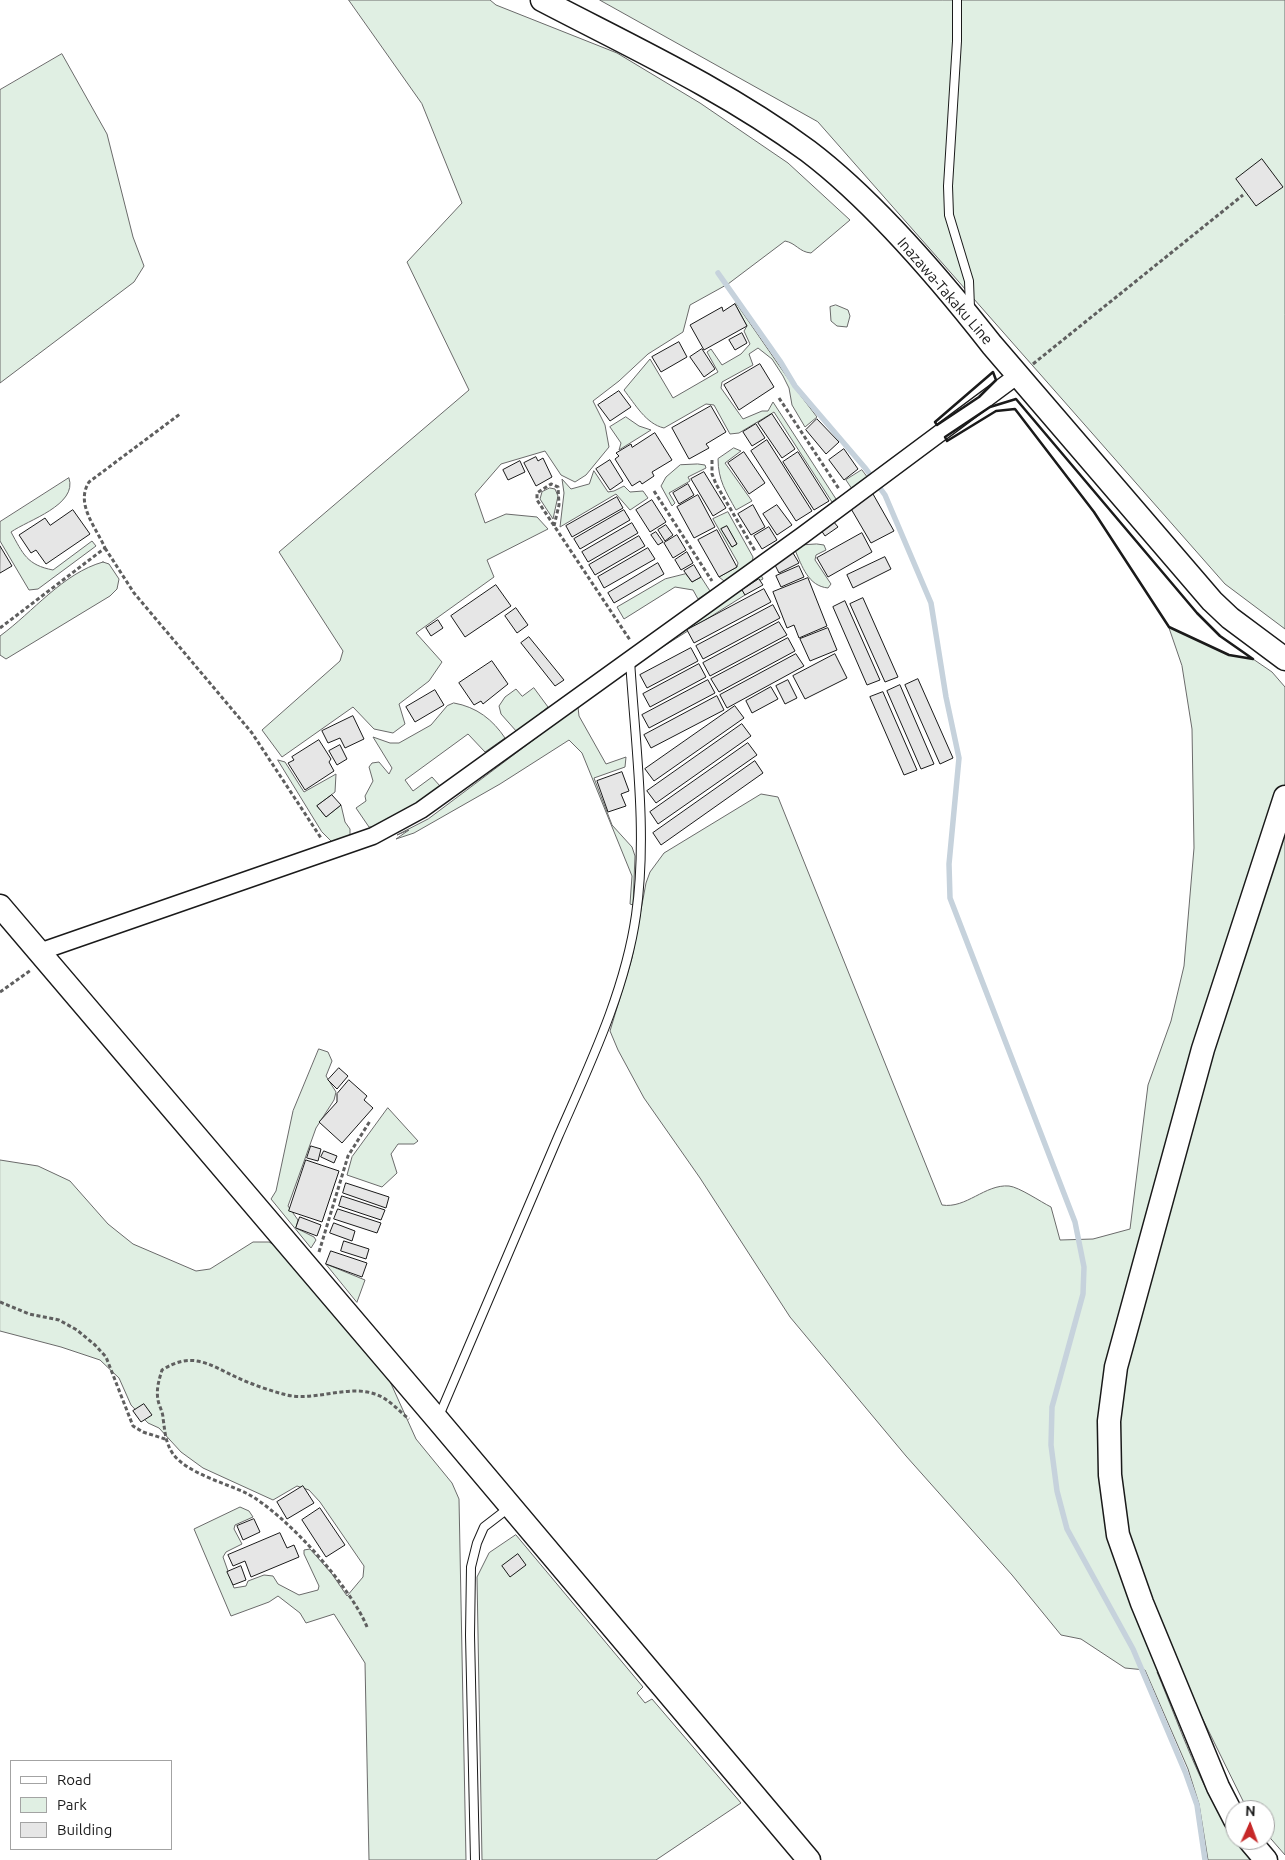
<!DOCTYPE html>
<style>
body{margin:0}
#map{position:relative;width:1285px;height:1860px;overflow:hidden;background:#fff;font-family:Ubuntu,sans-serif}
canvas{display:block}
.legend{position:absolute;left:10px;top:1760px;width:162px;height:90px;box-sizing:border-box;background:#fff;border:1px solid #a3a3a3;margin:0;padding:6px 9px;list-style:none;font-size:15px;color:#1a1a1a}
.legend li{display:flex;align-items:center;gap:10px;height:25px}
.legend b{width:25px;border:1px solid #a3a3a3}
.north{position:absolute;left:1225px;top:1800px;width:50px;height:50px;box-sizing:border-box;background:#fff;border:1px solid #a3a3a3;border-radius:50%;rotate:2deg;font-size:14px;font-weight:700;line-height:20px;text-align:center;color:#1a1a1a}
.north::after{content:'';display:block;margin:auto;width:18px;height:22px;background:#c62828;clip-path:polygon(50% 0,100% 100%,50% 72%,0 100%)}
</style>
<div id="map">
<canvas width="1285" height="1860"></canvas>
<ul class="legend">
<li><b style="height:6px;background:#fff"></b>Road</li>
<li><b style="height:14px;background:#e0efe3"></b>Park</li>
<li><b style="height:14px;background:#e6e6e6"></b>Building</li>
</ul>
<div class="north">N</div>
</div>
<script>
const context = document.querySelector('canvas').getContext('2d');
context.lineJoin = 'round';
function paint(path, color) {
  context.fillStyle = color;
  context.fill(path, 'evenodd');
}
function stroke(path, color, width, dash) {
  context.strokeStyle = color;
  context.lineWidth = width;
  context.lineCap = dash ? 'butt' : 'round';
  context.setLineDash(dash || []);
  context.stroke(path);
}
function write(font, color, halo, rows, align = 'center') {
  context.font = font + ' Ubuntu,sans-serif';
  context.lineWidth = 4;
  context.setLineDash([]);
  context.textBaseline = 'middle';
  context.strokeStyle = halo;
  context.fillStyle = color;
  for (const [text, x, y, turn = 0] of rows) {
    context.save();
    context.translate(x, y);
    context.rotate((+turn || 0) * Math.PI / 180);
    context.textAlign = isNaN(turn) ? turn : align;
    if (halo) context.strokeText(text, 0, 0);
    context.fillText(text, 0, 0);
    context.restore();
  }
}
const green = new Path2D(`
 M349,0H490L496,5L617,53L700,103L788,163L850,220L811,253C799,252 796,243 785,241L728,284L690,305L683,332L648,354L619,381L593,401L605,425L609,447L586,475L575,482L561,475L545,451L501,464L475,494L485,523L506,514L537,517L548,529L487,560L494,577L416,633L442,662L429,681L399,704L405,724L393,733L374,729L353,707L282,757L262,730L340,661L343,651L279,552L469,390L407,262L462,203L422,104Z
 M600,0H1285V629L1225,584L818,122Z
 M62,54L107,134L133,237L144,266L134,282L0,383V90Z
 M736,303L794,387L817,417L805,427L792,405L789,388L783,376L772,359L758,348L749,354L753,365L722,382L721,388L743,419L762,411H768L773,402L836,499L832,502L774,412L739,433L730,434L714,405L706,404L664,428C646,424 635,404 624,390L650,359L673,398L718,372L707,352L711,349L722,365L741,354L750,344L744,331L747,326L735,304Z
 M836,305L848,310L850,316L847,327L837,326L831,321L830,307Z
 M626,417L639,426L651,430L619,450L621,443L610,427Z
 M734,448L741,451L725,463L752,501L736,510C726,492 718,480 718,459Z
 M698,464L705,465L706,468L688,477L690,481L669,493L675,503L672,506L661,486L666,477L680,465Z
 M862,470L868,478L852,489L846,480Z
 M594,471L608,492L614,491L624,486L630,492L643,491L648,498L630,510L616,494L560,527L564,493L562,479L571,489L589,484Z
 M69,478C78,505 28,520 11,532C23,554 27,565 53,570L92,541L96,546L38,589L29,590L0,541V522Z
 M550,488L555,489L558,496L553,519L540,499L542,492Z
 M728,512L753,557L752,564L724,581L719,577L737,567L738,563L713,519ZM727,527L737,544L732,547L722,529Z
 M817,544L824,545L826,550L816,555L815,560L831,584L828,588C808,586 802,566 795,550L803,545Z
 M103,562L109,564L119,579L117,589L110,596L6,659L0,655V636C33,612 63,573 103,562Z
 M759,571L763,579L742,589L745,595L637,663Z
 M686,574L692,582L701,577L710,591L698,599L693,590L675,587L624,619L617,607L665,579Z
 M1169,627L1229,655L1253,659L1272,672L1285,687V1855L1265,1832V1810H1249L1246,1807L1183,1679L1157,1672C1183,1734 1207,1809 1251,1860H1208L1199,1804L1188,1769L1145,1670L1125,1668L1081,1639L1061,1635L1012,1575L906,1456L790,1317L700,1178L644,1098L618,1050L610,1031L632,958L646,883L650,872L664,853L761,794L778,797L942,1205C966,1209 985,1184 1009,1186C1019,1187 1041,1202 1051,1207L1060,1240L1093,1239L1130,1229L1148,1085L1171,1021L1184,966L1194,848L1192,729L1182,666Z
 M534,688L548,707L517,732L501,714L499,706L505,697L516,689L522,696Z
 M454,703C477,707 493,720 505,738L485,752L468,734L405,780L413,791L432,777L440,786C424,798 389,829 369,827L356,808L366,801L365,796L373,781L369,767L372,763L379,762L389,774L392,768L373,737L390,743H399L431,725L447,706Z
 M578,707L579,716L606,764L626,757L625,767L594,778L612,825L632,847L635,856L633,905L630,904L632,876L582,753L569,740L500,784L414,833L396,839L409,830L397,835L428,819Z
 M278,760L285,762L304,792L336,774L335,792L317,806L326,817L341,805L345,822L350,829V836L333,843L322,832Z
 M319,1049L328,1052L332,1061L326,1076L336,1092L334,1100L316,1128L288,1206L298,1220L296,1228L314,1237L316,1240L311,1248L271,1199L276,1191L293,1111Z
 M388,1108L418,1141L414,1144H398L391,1154L397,1173L382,1187L347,1175L352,1157Z
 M0,1160L38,1166L70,1181L108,1224L133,1244L196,1271L210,1269L253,1242H269L283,1250L388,1377L416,1439L452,1483L459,1499L466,1860H369L365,1663L334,1614L306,1623L300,1613L278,1596L269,1602L231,1616L194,1529L240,1507L249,1511L253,1517L235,1525L234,1529L242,1544L226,1552L223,1557L234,1588L246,1586L248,1581L264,1575L273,1576L278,1584L299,1595L318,1590L319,1586L304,1554V1550L310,1549L332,1574L347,1596L363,1577L364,1566L320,1502L309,1490L297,1486L273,1500L203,1468L181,1452L159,1428L148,1423L131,1405L119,1378L100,1360L61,1347L0,1331Z
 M326,1264L365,1280L357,1302Z
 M516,1535L643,1687L637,1693L645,1703L652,1699L741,1803L656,1860H482L477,1577L489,1553Z`);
paint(green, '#e0efe3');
stroke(green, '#6a6a6a', 1);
stroke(new Path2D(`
 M718,273L780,361L795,386L866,469L885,495L931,603L946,697L959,758L949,864L950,898L1075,1222L1084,1267L1083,1294L1052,1407L1051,1445L1057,1491L1067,1529L1133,1649L1186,1774L1197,1805L1205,1860`), '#c6d2dc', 5.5);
const building = new Path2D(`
 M1262,159L1283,187L1256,206L1236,179Z
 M735,304L747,326L704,350L690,325L722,307L723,311Z
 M742,333L747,343L735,350L729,340Z
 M679,342L687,357L661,372L652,357Z
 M702,349L715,369L704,377L690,357Z
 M760,364L774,387L739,410L724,385Z
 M619,391L631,407L610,421L598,405Z
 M711,406L726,432L706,444L709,448L689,459L672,428Z
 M772,414L795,449L782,458L758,423Z
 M817,419L839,442L826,454L806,430Z
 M756,424L765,438L752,446L743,432Z
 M655,433L672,460L652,472L654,476L642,484L640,481L632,486L615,459L619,456L616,453L631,444L632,447Z
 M767,440L812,511L796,521L751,451Z
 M844,449L858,469L844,480L829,460Z
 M744,452L765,483L749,494L728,463Z
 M798,452L829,501L814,510L783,462Z
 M536,457L538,461L543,458L552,477L536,486L524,463Z
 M610,460L623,481L610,490L596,469Z
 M520,461L525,472L508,480L503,470Z
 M704,472L726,508L713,516L691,479Z
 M688,484L694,495L679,504L673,493Z
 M873,494L894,531L871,543L850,507Z
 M698,495L715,527L694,538L677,507Z
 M617,497L623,508L572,537L566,526Z
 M652,500L666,522L650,532L636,510Z
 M753,505L765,527L751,535L738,514Z
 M777,505L792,525L777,535L763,514Z
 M73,510L90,534L46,564L36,550L31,553L19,535L45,518L50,525Z
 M624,510L630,520L580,549L574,539Z
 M833,521L838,527L825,536L821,530Z
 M632,523L638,533L588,562L582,552Z
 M666,525L673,535L665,541L658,530Z
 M727,526L737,544L732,547L721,529Z
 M769,527L777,540L762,549L754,536Z
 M717,530L737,567L719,577L698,540Z
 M656,532L663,542L658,545L651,535Z
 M862,533L872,552L828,577L817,558Z
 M677,535L686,550L673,558L664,543Z
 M639,536L645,546L595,575L589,565Z
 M0,546L12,566L0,573Z
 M648,548L655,559L604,588L598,577Z
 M687,552L693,563L681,570L675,560Z
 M793,553L799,563L779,573L774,563Z
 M885,557L891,569L853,588L847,575Z
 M658,563L664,574L614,603L608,593Z
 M694,565L701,577L692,582L684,571Z
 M799,566L804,577L781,587L776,576Z
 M808,578L827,626L799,638L794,625L787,628L773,592Z
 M759,579L763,585L745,595L742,590Z
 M496,585L511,606L465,637L451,616Z
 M764,589L771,602L694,643L687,630Z
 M863,598L898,677L885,682L850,604Z
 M845,601L880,680L867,685L833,607Z
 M773,605L780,618L703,659L696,646Z
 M516,608L528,625L517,633L505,616Z
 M438,620L443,628L431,636L426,628Z
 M779,622L787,635L710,676L703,663Z
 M828,628L837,650L810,661L800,639Z
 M529,637L564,680L555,686L521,643Z
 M788,638L795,651L719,692L711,679Z
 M691,648L698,661L647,688L640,675Z
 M796,654L804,666L727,708L720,695Z
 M835,654L847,678L805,699L793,676Z
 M492,661L508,684L483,704L481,701L474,705L459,683Z
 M699,664L706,677L650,707L643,694Z
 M918,679L953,758L940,764L905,685Z
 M708,680L715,693L649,728L642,715Z
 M788,680L797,698L785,704L776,686Z
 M900,685L934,764L921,769L887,691Z
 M771,687L778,699L752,713L746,701Z
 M435,690L444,705L415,722L406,707Z
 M883,692L917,770L904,775L870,697Z
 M717,696L724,710L651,748L644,735Z
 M735,706L744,718L654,781L645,769Z
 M353,716L364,739L345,748L340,738L328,743L322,731Z
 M742,724L751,736L656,803L647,791Z
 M319,740L331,759L329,762L334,771L305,790L288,763L294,760L292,757Z
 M748,743L757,755L658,824L650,812Z
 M340,745L347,759L337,765L329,751Z
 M755,761L763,773L661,845L653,833Z
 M622,772L629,791L621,794L626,806L608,812L597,781Z
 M332,795L341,805L326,817L317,806Z
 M339,1068L348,1076L337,1089L328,1080Z
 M349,1080L367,1096L364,1100L373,1108L342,1143L319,1122L337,1102V1094Z
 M311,1146L321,1149L318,1161L307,1158Z
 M324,1151L337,1156L334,1163L321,1157Z
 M306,1160L339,1171L322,1222L289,1211Z
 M346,1183L389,1197L386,1208L343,1193Z
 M342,1196L385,1210L381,1220L339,1206Z
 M338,1209L381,1223L377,1233L334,1219Z
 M300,1217L321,1225L317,1236L296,1228Z
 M334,1223L355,1231L352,1241L330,1233Z
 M344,1241L369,1249L366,1259L341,1251Z
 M331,1251L367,1263L362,1277L326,1264Z
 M144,1404L152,1415L141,1422L133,1411Z
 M303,1486L314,1503L287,1519L277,1502Z
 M320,1508L345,1545L326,1557L302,1520Z
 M254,1519L260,1532L243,1540L237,1526Z
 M280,1533L287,1548L294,1545L299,1557L251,1577L245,1561L233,1566L228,1555Z
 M518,1554L526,1565L510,1577L502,1566Z
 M241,1566L246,1580L233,1585L227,1572Z`);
paint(building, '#e6e6e6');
stroke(building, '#1a1a1a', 1);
const lane = new Path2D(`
 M957,0V41L948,186L949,215L969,281L970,308
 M439,1416C478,1323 518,1230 558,1137C589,1066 625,992 636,915C648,833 635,742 630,660
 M475,1860L470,1635L471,1567L477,1543L484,1527L510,1507`);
const street = new Path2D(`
 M39,952L373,836L421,810L803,535L1018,375`);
const secondary = new Path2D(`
 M542,0C632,47 725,90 808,151C874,201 941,280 992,345L1212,601L1230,618L1285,659
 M0,906L437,1419L809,1860
 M1235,1820L1218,1787L1142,1603L1118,1535L1110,1475L1109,1421L1116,1367L1203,1049L1285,797
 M1249,1840L1266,1860`);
stroke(lane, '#1a1a1a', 10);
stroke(street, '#1a1a1a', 19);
stroke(secondary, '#1a1a1a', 25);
stroke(new Path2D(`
 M1033,364L1243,195
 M779,398L839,489
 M712,460V474L716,484L755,551
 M654,491L712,581
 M554,526L559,505L558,487L551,484L537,493V500L630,640
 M105,548L134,593L252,733L321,838
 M0,628L105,548C96,527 75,504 89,482L180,414
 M0,992L31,970
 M319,1252L348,1156L370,1121
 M0,1302L29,1314L59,1320L77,1330L95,1345L106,1357L133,1426L143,1432L165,1439
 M367,1627C351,1587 285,1513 246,1493C225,1483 187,1473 173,1454C165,1442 165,1431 163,1418C163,1412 159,1406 158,1400C156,1389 159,1380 162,1370C192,1351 208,1364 236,1377C251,1384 268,1390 283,1394C313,1403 346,1384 375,1394C388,1398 399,1411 409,1419`), '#5f5f5f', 3, [4, 2.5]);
stroke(lane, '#fff', 8);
stroke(street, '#fff', 16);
stroke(secondary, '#fff', 22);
stroke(new Path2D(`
 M993,372L996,380L979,397L937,425L935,422Z
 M1016,399L1197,613L1220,636L1253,659L1229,655L1169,627L1094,512L1015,409L996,411L947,441L945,437L990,407Z`), '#1a1a1a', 2.5);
write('15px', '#1a1a1a', '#fff', [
 ["Inazawa-Takaku Line",945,291,49]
]);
</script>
